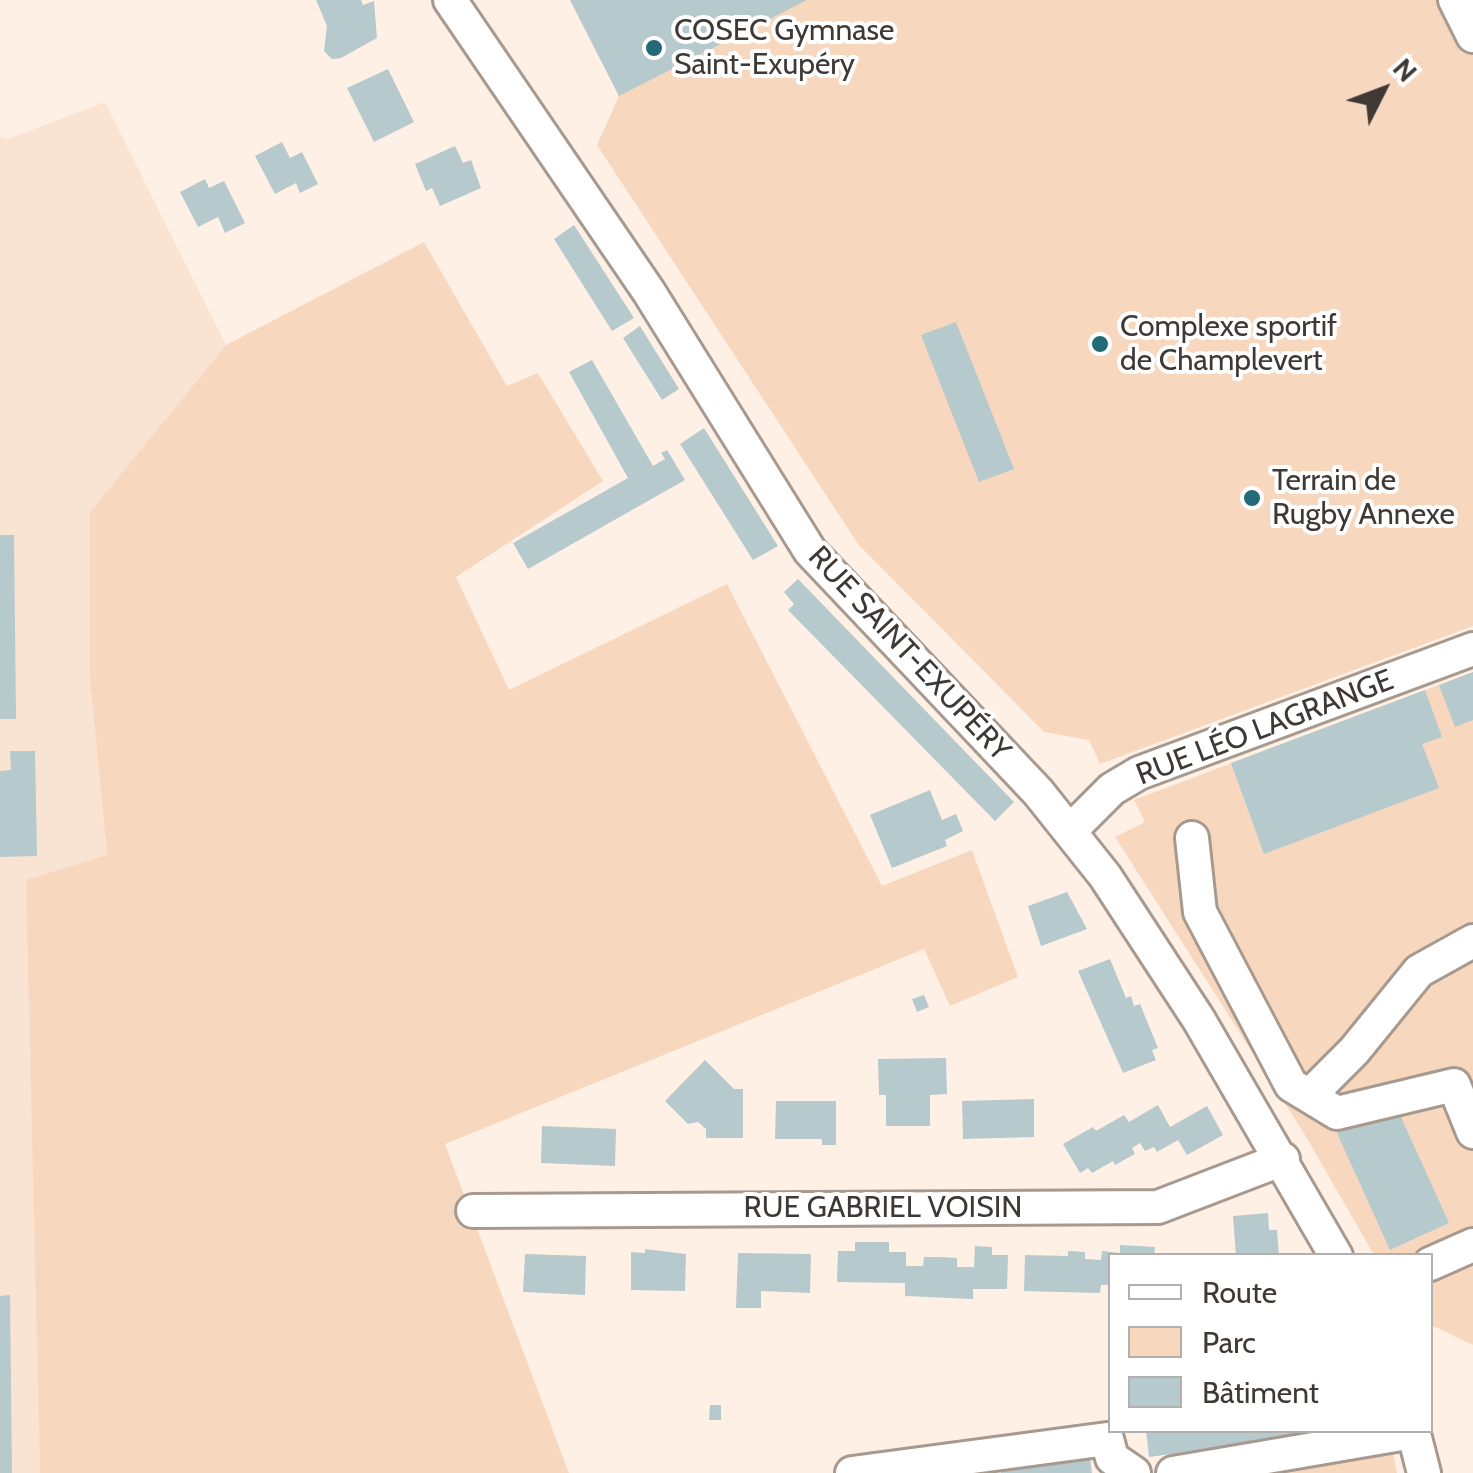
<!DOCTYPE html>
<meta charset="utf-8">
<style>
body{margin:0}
#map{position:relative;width:1473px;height:1473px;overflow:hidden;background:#fff0e5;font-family:Cabin,sans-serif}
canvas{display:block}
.legend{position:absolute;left:1108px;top:1253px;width:325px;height:180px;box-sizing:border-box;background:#fff;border:2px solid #b2b0ae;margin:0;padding:12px 18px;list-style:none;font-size:30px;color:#3f3935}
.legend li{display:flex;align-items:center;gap:20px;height:50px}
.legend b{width:50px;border:2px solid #b2b0ae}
.north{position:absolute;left:1333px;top:40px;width:100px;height:100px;-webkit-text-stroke:8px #fff;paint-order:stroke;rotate:48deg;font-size:28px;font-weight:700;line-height:40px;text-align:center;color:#3f3935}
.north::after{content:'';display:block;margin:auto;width:35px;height:45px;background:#3f3935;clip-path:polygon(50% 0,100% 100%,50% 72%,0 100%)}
</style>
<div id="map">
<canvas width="1473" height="1473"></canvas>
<ul class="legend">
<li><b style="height:12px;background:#fff"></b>Route</li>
<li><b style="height:28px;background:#f7d8bf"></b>Parc</li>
<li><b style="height:28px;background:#b6c9cd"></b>Bâtiment</li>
</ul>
<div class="north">N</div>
</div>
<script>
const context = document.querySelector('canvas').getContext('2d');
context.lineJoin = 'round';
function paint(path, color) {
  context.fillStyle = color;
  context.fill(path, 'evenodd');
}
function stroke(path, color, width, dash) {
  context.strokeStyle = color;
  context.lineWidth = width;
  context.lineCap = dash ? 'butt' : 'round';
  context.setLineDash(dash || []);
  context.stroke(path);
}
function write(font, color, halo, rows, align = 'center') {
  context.font = font + ' Cabin,sans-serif';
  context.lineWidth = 8;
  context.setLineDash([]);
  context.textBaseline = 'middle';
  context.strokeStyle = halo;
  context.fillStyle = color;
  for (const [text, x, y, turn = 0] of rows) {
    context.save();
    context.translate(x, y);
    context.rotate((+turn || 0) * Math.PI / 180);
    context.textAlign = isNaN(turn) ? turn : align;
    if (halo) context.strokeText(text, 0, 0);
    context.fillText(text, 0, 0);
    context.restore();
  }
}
paint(new Path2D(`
 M105,102L226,345L90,512V679L107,856L36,1270L40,1473H0V137L8,139Z`), '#f9e4d4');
paint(new Path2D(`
 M570,0H1473V626L1100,764L1089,740L1044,732L858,544L597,145L619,96Z
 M424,242L507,386L538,373L603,481L456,577L509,690L727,584L882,886L972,850L1018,977L950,1006L924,949L445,1144L569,1473H40L26,880L107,855L90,679V512L226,345Z
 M1473,672V1345L1431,1325L1430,1256L1374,1255L1305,1135L1115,837L1145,822L1134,800Z
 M1393,1452L1397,1473H1278L1279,1472Z`), '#f7d8bf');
paint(new Path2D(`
 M316,0H361L363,5L374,1L377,38L341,58L332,59L324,51L327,26Z
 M570,0H807L619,96Z
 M388,69L414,122L374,142L347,88Z
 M282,142L290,158L302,152L318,184L300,193L296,183L275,194L255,156Z
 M455,146L463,163L471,160L481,188L440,206L432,188L426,191L415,164Z
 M205,179L209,188L224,181L245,223L225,233L218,217L198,227L180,192Z
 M574,225L634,318L612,331L554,239Z
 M956,322L1014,469L979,482L921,335Z
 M640,326L679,389L662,400L623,338Z
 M592,360L653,466L665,459L661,453L667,450L685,480L528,569L513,543L628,478L569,372Z
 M704,428L778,546L753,560L680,444Z
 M0,535H14L16,719H0Z
 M798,579L1014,802L995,821L788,610L794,604L784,592Z
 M1473,672V720L1455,727L1439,685Z
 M1425,690L1442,737L1422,744L1439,788L1264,854L1231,763Z
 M10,751H35L37,856L0,857V771L11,770Z
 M930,790L942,820L956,814L963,831L945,840L947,846L892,868L870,815Z
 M1067,892L1087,929L1041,946L1028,906Z
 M1110,959L1126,998L1131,996L1134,1006L1140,1004L1158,1048L1152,1050L1156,1060L1123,1073L1078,971Z
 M924,995L929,1007L917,1012L912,999Z
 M946,1058L947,1094L930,1095V1126H886V1095H879L878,1059Z
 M705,1060L734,1089H743V1138H706V1129L698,1122L688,1124L665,1101Z
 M1034,1099V1137L963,1139L962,1101Z
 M776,1101H836V1145H822V1139H775Z
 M1158,1105L1170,1127L1207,1106L1223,1135L1187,1155L1178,1140L1157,1152L1154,1147L1145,1151L1140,1143L1132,1148L1135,1154L1115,1165L1113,1161L1092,1173L1088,1168L1080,1173L1063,1144L1093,1127L1096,1131L1124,1115L1129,1122Z
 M1396,1106L1449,1223L1390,1250L1337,1133Z
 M542,1126L616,1129L615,1166L541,1163Z
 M1268,1213L1269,1230H1277L1279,1256H1236L1233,1216Z
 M855,1242H889V1252H906V1266H923L924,1257H940L957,1258V1267H974L975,1246L992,1247V1255H1008L1007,1289H973V1299L905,1296V1283L837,1282L838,1251H855Z
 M1120,1245L1155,1247L1154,1256H1110V1285H1101L1100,1293L1024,1291L1025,1255L1068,1256V1251L1085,1252V1259L1101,1260L1102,1251L1120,1253Z
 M645,1249L686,1254L685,1291L631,1290V1252L645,1253Z
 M738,1253L811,1254L810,1293L761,1291V1308H736Z
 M525,1254L586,1256L585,1295L523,1292Z
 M10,1295L12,1473H0V1296Z
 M710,1405H721V1420H709Z
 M1146,1430H1326L1327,1433L1149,1457Z
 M1090,1458L1092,1473H1001V1471Z`), '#b6c9cd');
const minor = new Path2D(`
 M450,0L649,292L810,551L1038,792L1105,876L1199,1020L1336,1256
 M1455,0L1473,36
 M1072,829L1112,789L1139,773L1473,649
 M1192,838L1200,912L1291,1085L1337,1113L1454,1085L1473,1132
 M1309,1096L1354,1051L1419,971L1473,941
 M473,1211L1158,1207L1283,1159
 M1430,1264L1473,1245
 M1413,1430L1424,1473
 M852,1473L1107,1439L1112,1458L1134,1473
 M1173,1473L1413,1432`);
stroke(minor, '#a7998e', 38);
stroke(minor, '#fff', 32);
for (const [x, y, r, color] of [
 [654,48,10,"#236b78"],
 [1100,344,10,"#236b78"],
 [1252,498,10,"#236b78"]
]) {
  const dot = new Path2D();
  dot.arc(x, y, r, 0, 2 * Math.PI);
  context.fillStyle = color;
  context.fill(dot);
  stroke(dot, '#fff', 4);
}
write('30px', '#3f3935', '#fff', [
 ["COSEC Gymnase",674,31],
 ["Saint-Exupéry",674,65],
 ["Complexe sportif",1120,327],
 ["de Champlevert",1120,361],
 ["Terrain de",1272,481],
 ["Rugby Annexe",1272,515]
], 'left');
write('30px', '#3f3935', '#fff', [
 ["RUE SAINT-EXUPÉRY",909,654,47],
 ["RUE LÉO LAGRANGE",1265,728,-21],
 ["RUE GABRIEL VOISIN",883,1208]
]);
</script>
